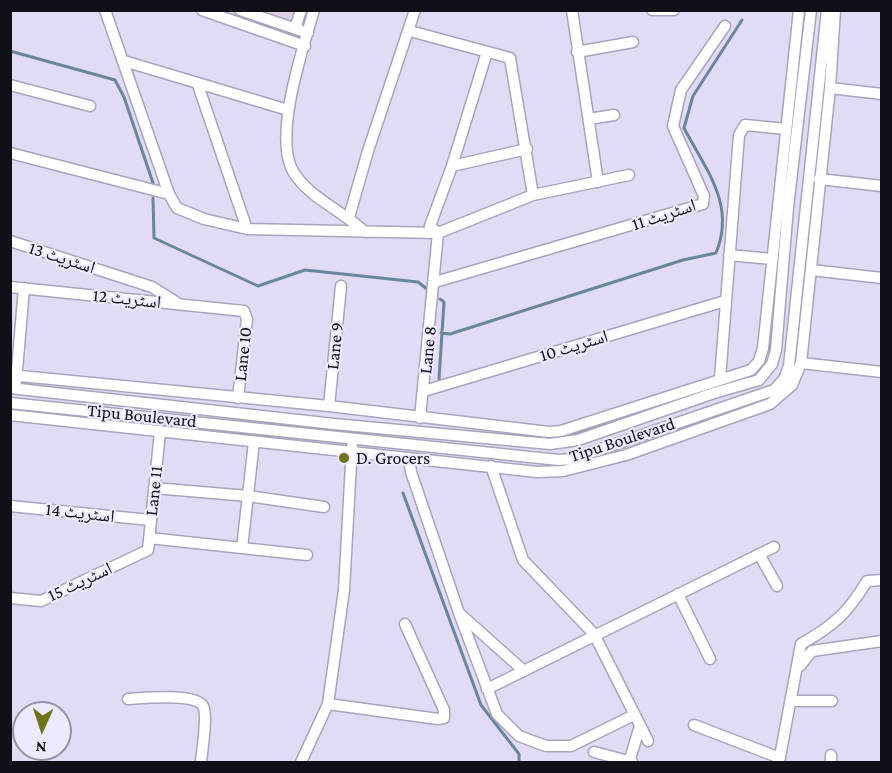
<!DOCTYPE html>
<meta charset="utf-8">
<style>
body{margin:0}
#map{position:relative;width:892px;height:773px;overflow:hidden;background:#e1dbf5;font-family:"Crimson Pro",serif}
canvas{display:block}
.frame{position:absolute;inset:0;border:12px solid #110f17;pointer-events:none}
.north{position:absolute;left:12px;top:701px;width:60px;height:60px;box-sizing:border-box;background:#ede9fe;border:2px solid #9592a2;border-radius:50%;rotate:183deg;font-size:16px;font-weight:700;line-height:24px;text-align:center;color:#110f17}
.north::after{content:'';display:block;margin:auto;width:21px;height:27px;background:#6f7319;clip-path:polygon(50% 0,100% 100%,50% 72%,0 100%)}
</style>
<div id="map">
<canvas width="892" height="773"></canvas>
<div class="frame"></div>
<div class="north">N</div>
</div>
<script>
const context = document.querySelector('canvas').getContext('2d');
context.lineJoin = 'round';
function paint(path, color) {
  context.fillStyle = color;
  context.fill(path, 'evenodd');
}
function stroke(path, color, width, dash) {
  context.strokeStyle = color;
  context.lineWidth = width;
  context.lineCap = dash ? 'butt' : 'round';
  context.setLineDash(dash || []);
  context.stroke(path);
}
function write(font, color, halo, rows, align = 'center') {
  context.font = font + ' "Crimson Pro","Noto Naskh Arabic",serif';
  context.lineWidth = 4.5;
  context.setLineDash([]);
  context.textBaseline = 'middle';
  context.strokeStyle = halo;
  context.fillStyle = color;
  for (const [text, x, y, turn = 0] of rows) {
    context.save();
    context.translate(x, y);
    context.rotate((+turn || 0) * Math.PI / 180);
    context.textAlign = isNaN(turn) ? turn : align;
    if (halo) context.strokeText(text, 0, 0);
    context.fillText(text, 0, 0);
    context.restore();
  }
}
paint(new Path2D(`
 M202,11H310L305,46Z`), '#e0cfe0');
stroke(new Path2D(`
 M10,51L115,80L124,97L153,183
 M792,124L797,74
 M153,198L154,238L258,286L305,270L418,282L427,289
 M441,333L450,334L683,260L716,253C736,205 706,170 684,128L693,96L742,20
 M770,354L775,295
 M439,379L444,302L440,299
 M537,438H558L717,386
 M403,493L481,705L519,754V762`), '#68879a', 3);
const minor = new Path2D(`
 M105,10L169,194L177,208L204,219L247,229L438,233L533,195L629,175
 M202,10L305,46
 M240,10L308,33
 M314,10C303,48 272,139 294,173C310,198 344,212 365,232
 M572,10L598,182
 M652,10H674
 M295,29L301,10
 M410,31L510,58L533,195
 M577,52L633,42
 M124,61L288,110
 M10,85L90,106
 M198,85L247,229
 M830,88L882,94
 M589,119L614,115
 M10,153L169,194
 M452,166L527,149
 M819,179L882,186
 M349,217L368,151L415,10
 M10,241L152,287L176,302
 M729,255L772,259
 M811,270L882,278
 M435,282L703,204L704,196L673,126L681,90L725,26
 M10,287L244,311L247,319L238,398
 M801,363L882,372
 M10,375L329,406L549,432L561,431L751,370L759,361L763,348L799,10
 M720,379L739,135L745,125L786,129
 M16,382L24,288
 M10,388L334,424L550,444L578,440L714,393L759,380L772,364L776,350L788,207L811,10
 M424,391L725,301
 M10,403L559,460L572,459L774,390L784,379L789,366L827,10
 M329,406L341,286
 M10,415L537,472L563,471L626,455L770,404L792,385L801,363L830,88L835,10
 M420,418L438,233L430,226L452,166L487,52
 M254,442L242,548L307,555
 M409,458L411,472L459,613L524,671
 M491,466L523,560L594,634L648,741
 M154,488L248,496L324,507
 M10,506L150,520
 M149,538L242,548
 M759,554L777,586
 M678,594L710,659
 M10,598L41,601L148,550L160,432
 M459,613L497,714L519,736L546,746H571L634,715
 M800,666L812,651L882,641
 M487,689L774,547
 M128,699C143,698 195,693 203,706C208,714 202,751 201,762
 M791,701H832
 M328,704L438,719L444,718V710L405,624
 M694,725L780,758
 M594,752L632,762
 M831,755V762
 M301,762L328,704L344,590L352,446
 M629,762L640,726
 M779,762L801,644C833,626 848,613 867,581L882,580`);
stroke(minor, '#a9a3bc', 13);
stroke(minor, '#fff', 10);
for (const [x, y, r, color] of [
 [344,458,6,"#6f7319"]
]) {
  const dot = new Path2D();
  dot.arc(x, y, r, 0, 2 * Math.PI);
  context.fillStyle = color;
  context.fill(dot);
  stroke(dot, '#ede9fe', 2);
}
write('18px', '#110f17', '#ede9fe', [
 ["اسٹریٹ 11",664,215,-18],
 ["اسٹریٹ 13",62,258,18],
 ["اسٹریٹ 12",127,299,6],
 ["Lane 9",335,346,-84],
 ["اسٹریٹ 10",574,346,-17],
 ["Lane 8",428,350,-84],
 ["Lane 10",243,354,-84],
 ["Tipu Boulevard",142,416,6],
 ["Tipu Boulevard",622,440,-18],
 ["Lane 11",154,491,-84],
 ["اسٹریٹ 14",80,513,6],
 ["اسٹریٹ 15",80,582,-25]
]);
write('18px', '#110f17', '#ede9fe', [
 ["D. Grocers",356,458]
], 'left');
</script>
